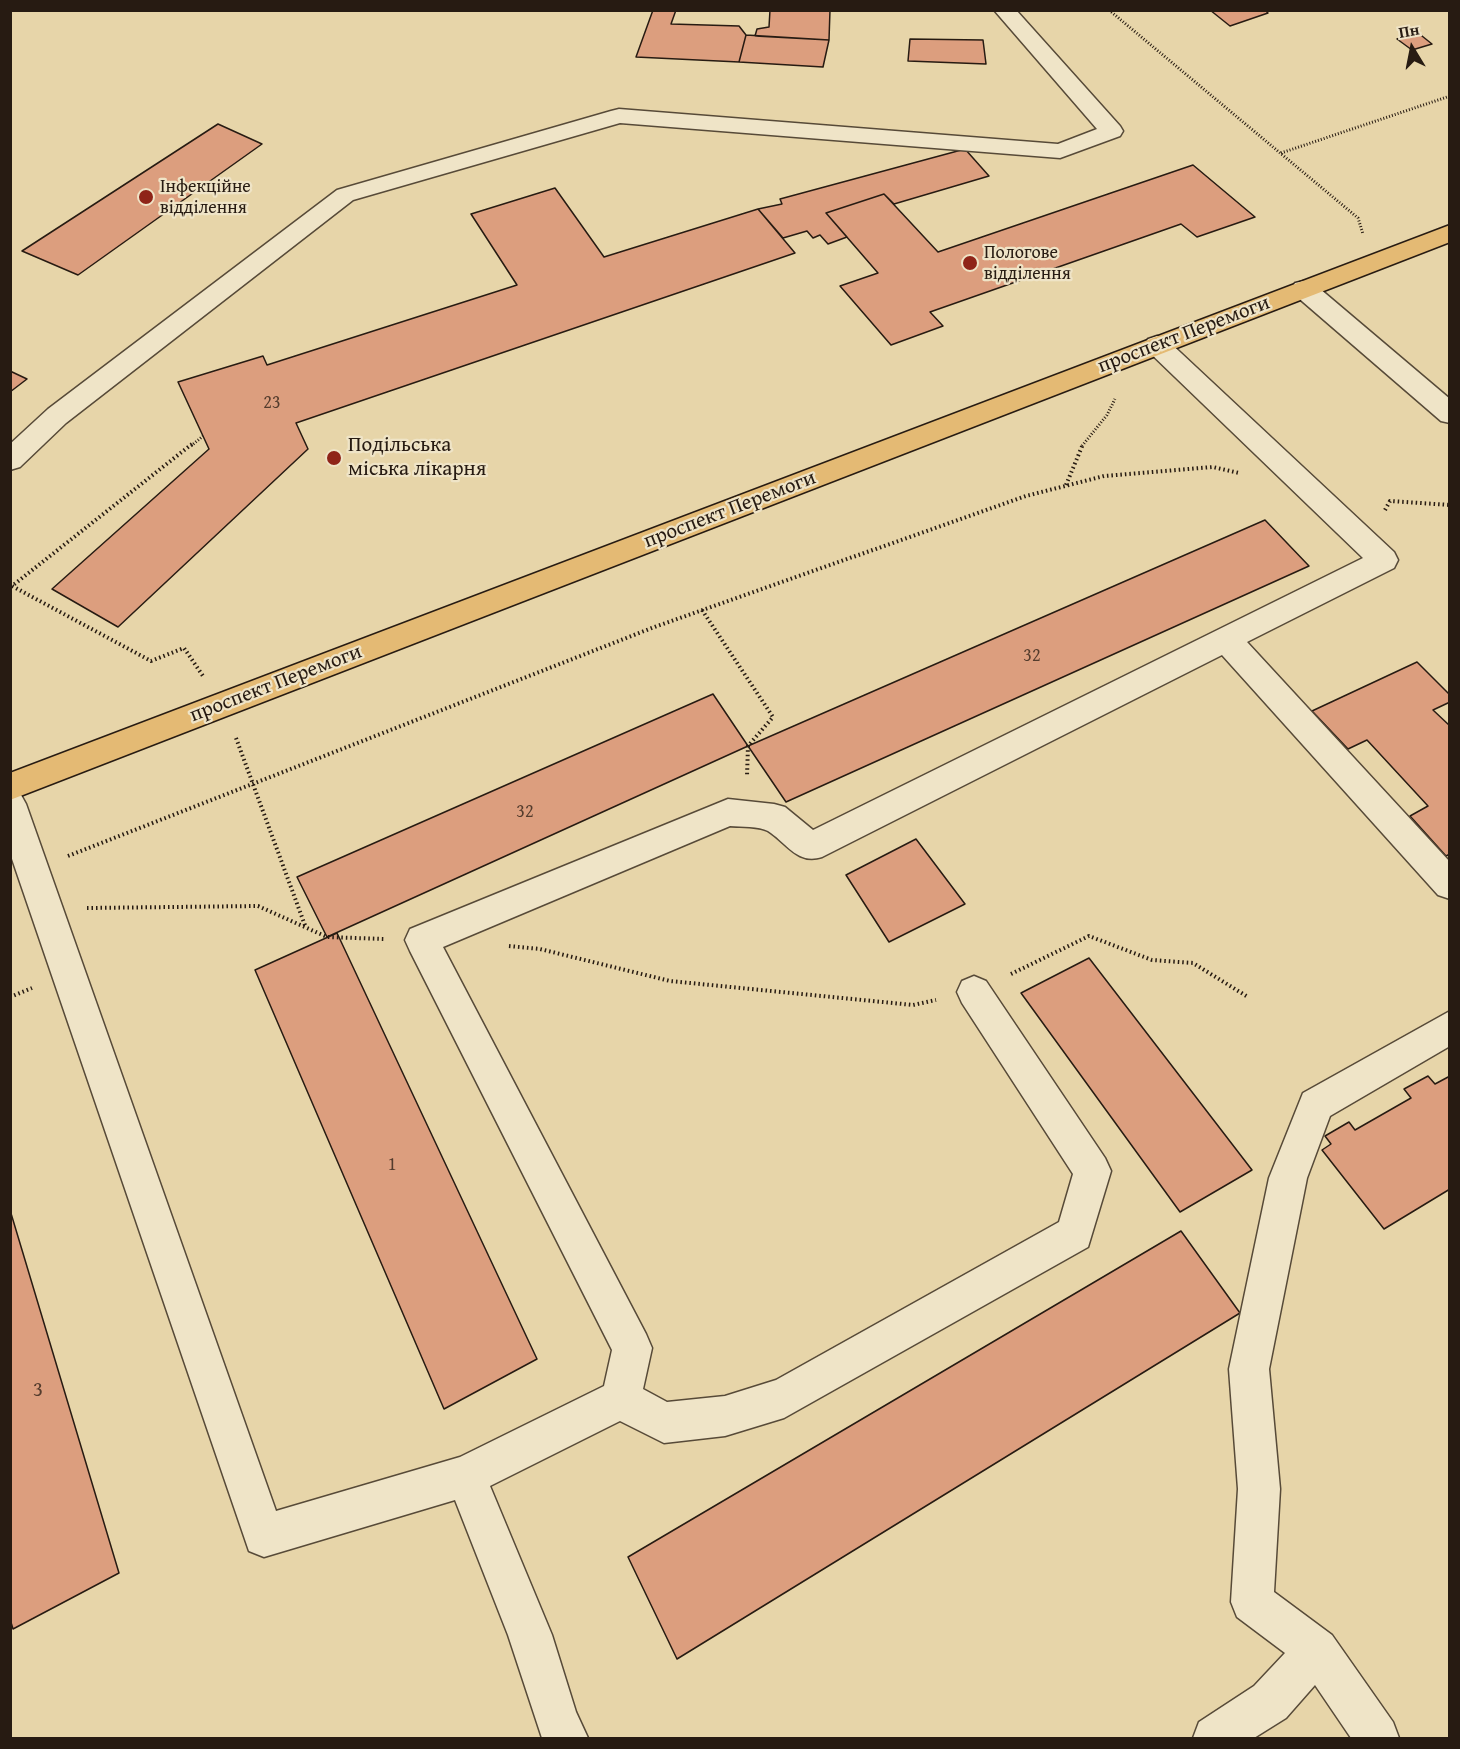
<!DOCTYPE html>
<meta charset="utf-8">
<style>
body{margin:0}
#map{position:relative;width:1460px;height:1749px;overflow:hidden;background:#e7d5a9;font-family:"Gentium Book Plus",serif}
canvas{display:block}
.frame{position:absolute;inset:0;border:12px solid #271b12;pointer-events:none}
.north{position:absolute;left:1382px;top:18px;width:60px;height:60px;-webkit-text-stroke:4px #efe4c7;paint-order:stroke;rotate:350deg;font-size:16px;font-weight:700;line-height:24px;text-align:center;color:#271b12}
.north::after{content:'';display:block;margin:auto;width:21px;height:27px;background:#271b12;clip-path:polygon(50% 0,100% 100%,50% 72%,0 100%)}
</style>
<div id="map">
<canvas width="1460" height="1749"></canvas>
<div class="frame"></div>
<div class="north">Пн</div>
</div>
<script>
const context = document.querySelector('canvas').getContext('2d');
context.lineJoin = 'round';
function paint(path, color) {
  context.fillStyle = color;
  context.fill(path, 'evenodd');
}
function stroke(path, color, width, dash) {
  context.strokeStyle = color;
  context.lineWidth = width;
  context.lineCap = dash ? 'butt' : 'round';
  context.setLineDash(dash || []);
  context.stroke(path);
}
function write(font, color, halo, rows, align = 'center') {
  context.font = font + ' "Gentium Book Plus",serif';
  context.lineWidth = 4.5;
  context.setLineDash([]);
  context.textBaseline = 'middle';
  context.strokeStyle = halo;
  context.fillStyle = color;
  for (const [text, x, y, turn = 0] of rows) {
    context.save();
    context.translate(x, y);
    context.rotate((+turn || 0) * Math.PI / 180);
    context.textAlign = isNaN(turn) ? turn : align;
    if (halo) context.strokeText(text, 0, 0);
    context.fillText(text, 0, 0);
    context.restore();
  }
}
const building = new Path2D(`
 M653,10H676L671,24L739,26L746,35L739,62L636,57Z
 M770,10H830L829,40L755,36L757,29L769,27Z
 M1210,10H1265L1268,13L1230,26Z
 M1417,32L1432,44L1412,50L1397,39Z
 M746,35L829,40L823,67L739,62Z
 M910,39L983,40L986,64L908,61Z
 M218,124L262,144L78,275L22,251Z
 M965,149L989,176L894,204L884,194L826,213L847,237L828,244L820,235L813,238L807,231L783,238L758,209L782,204L780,199Z
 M1193,165L1255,217L1197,237L1181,224L930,312L943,326L891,345L840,286L878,273L826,213L884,194L938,252Z
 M555,188L604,257L758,209L795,253L296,423L308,449L118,627L52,589L209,449L178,382L263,356L267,365L517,285L471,214Z
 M10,371L27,379L10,392Z
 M1265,520L1309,566L786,802L748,746Z
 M1417,662L1450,695V702L1433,710L1450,726V854L1446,856L1410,816L1428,806L1367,740L1348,749L1312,711Z
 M713,694L748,746L327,937L297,877Z
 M916,839L965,904L889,942L846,875Z
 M337,933L537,1359L444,1409L255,970Z
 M1089,958L1252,1170L1180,1212L1021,993Z
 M1428,1076L1435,1084L1450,1076V1189L1384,1229L1322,1150L1331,1144L1325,1136L1349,1122L1355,1130L1411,1098L1404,1089Z
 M10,1210L119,1573L13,1629L10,1619Z
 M1181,1231L1240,1313L677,1659L628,1557Z`);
paint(building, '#dc9e7e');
stroke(building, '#271b12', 1.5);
const minor = new Path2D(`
 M994,10H1016L1120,126L1123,131L1120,136L1060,158L620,123L353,200L66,423L20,467L10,470V444L48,409L337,190L611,111L619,109L1058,144L1097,129Z
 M1304,281L1313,283L1450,399V423L1441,421L1295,295L1291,289L1295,283Z
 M1157,336L1166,339L1394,552L1398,560L1394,568L1247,642L1450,862V899L1438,895L1222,655L822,857C797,865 787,843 768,831C759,826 741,827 730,826L443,947L646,1334L652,1348L643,1389L667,1402L725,1396L776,1380L1059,1222L1073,1174L962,1003L957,992L962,981L974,976L986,981L1105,1158L1111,1171L1088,1247L784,1418L725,1436L664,1443L620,1421L490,1486L552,1635L576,1712L588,1738H542L508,1635L455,1500L264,1557L249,1551L10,853V791L21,795L26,804L276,1511L460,1457L604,1386L612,1350L410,951L405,940L410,929L728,799L774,804L785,807L813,830L1363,558L1148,351L1144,345L1148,339Z
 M1450,1011V1046L1330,1116L1307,1178L1269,1369L1280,1489L1274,1592L1332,1635L1393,1722L1399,1738H1351L1315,1685L1286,1718L1254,1738H1193L1199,1722L1254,1686L1285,1653L1237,1617L1231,1602L1238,1489L1229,1369L1269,1178L1303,1093Z`);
const major = new Path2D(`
 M1450,225V242L10,800V773Z`);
stroke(minor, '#574a38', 3);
stroke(major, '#271b12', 3);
stroke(new Path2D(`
 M1109,10L1358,218L1363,234
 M1281,153L1450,96
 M191,446L203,436
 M1082,446L1107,415L1115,399`), '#271b12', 3, [1, 2]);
stroke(new Path2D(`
 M192,444L12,586L151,661L184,648L203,676
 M1066,485L1083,444
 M1385,510L1390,501L1450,505
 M702,610L773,717L748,746L747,776
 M236,738L306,928
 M68,856L657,626L1026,496L1104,476L1213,467L1239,473
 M87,908L258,906L327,937L384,939
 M509,946L540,949L670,981L913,1005L936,1000
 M1011,974L1089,936L1152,960L1193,963L1248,997
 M10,997L32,988`), '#271b12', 4, [1.5, 3]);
paint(minor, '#efe4c7');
paint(major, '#e4ba74');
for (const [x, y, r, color] of [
 [146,197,8,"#8f2418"],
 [970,263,8,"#8f2418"],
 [334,458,8,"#8f2418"]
]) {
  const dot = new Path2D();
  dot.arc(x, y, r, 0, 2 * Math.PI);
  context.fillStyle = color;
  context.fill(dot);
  stroke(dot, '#efe4c7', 2);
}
write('18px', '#271b12', '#efe4c7', [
 ["Інфекційне",160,187],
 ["відділення",160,208],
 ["Пологове",984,253],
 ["відділення",984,274]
], 'left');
write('18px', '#543c2d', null, [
 ["23",272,403],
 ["32",1032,656],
 ["32",525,812],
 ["1",392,1165]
]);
write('21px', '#271b12', '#efe4c7', [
 ["проспект Перемоги",1184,335,-21],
 ["проспект Перемоги",730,510,-21],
 ["проспект Перемоги",276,684,-21]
]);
write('21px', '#271b12', '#efe4c7', [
 ["Подільська",348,446],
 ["міська лікарня",348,470]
], 'left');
write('21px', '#543c2d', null, [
 ["3",38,1391]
]);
</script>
